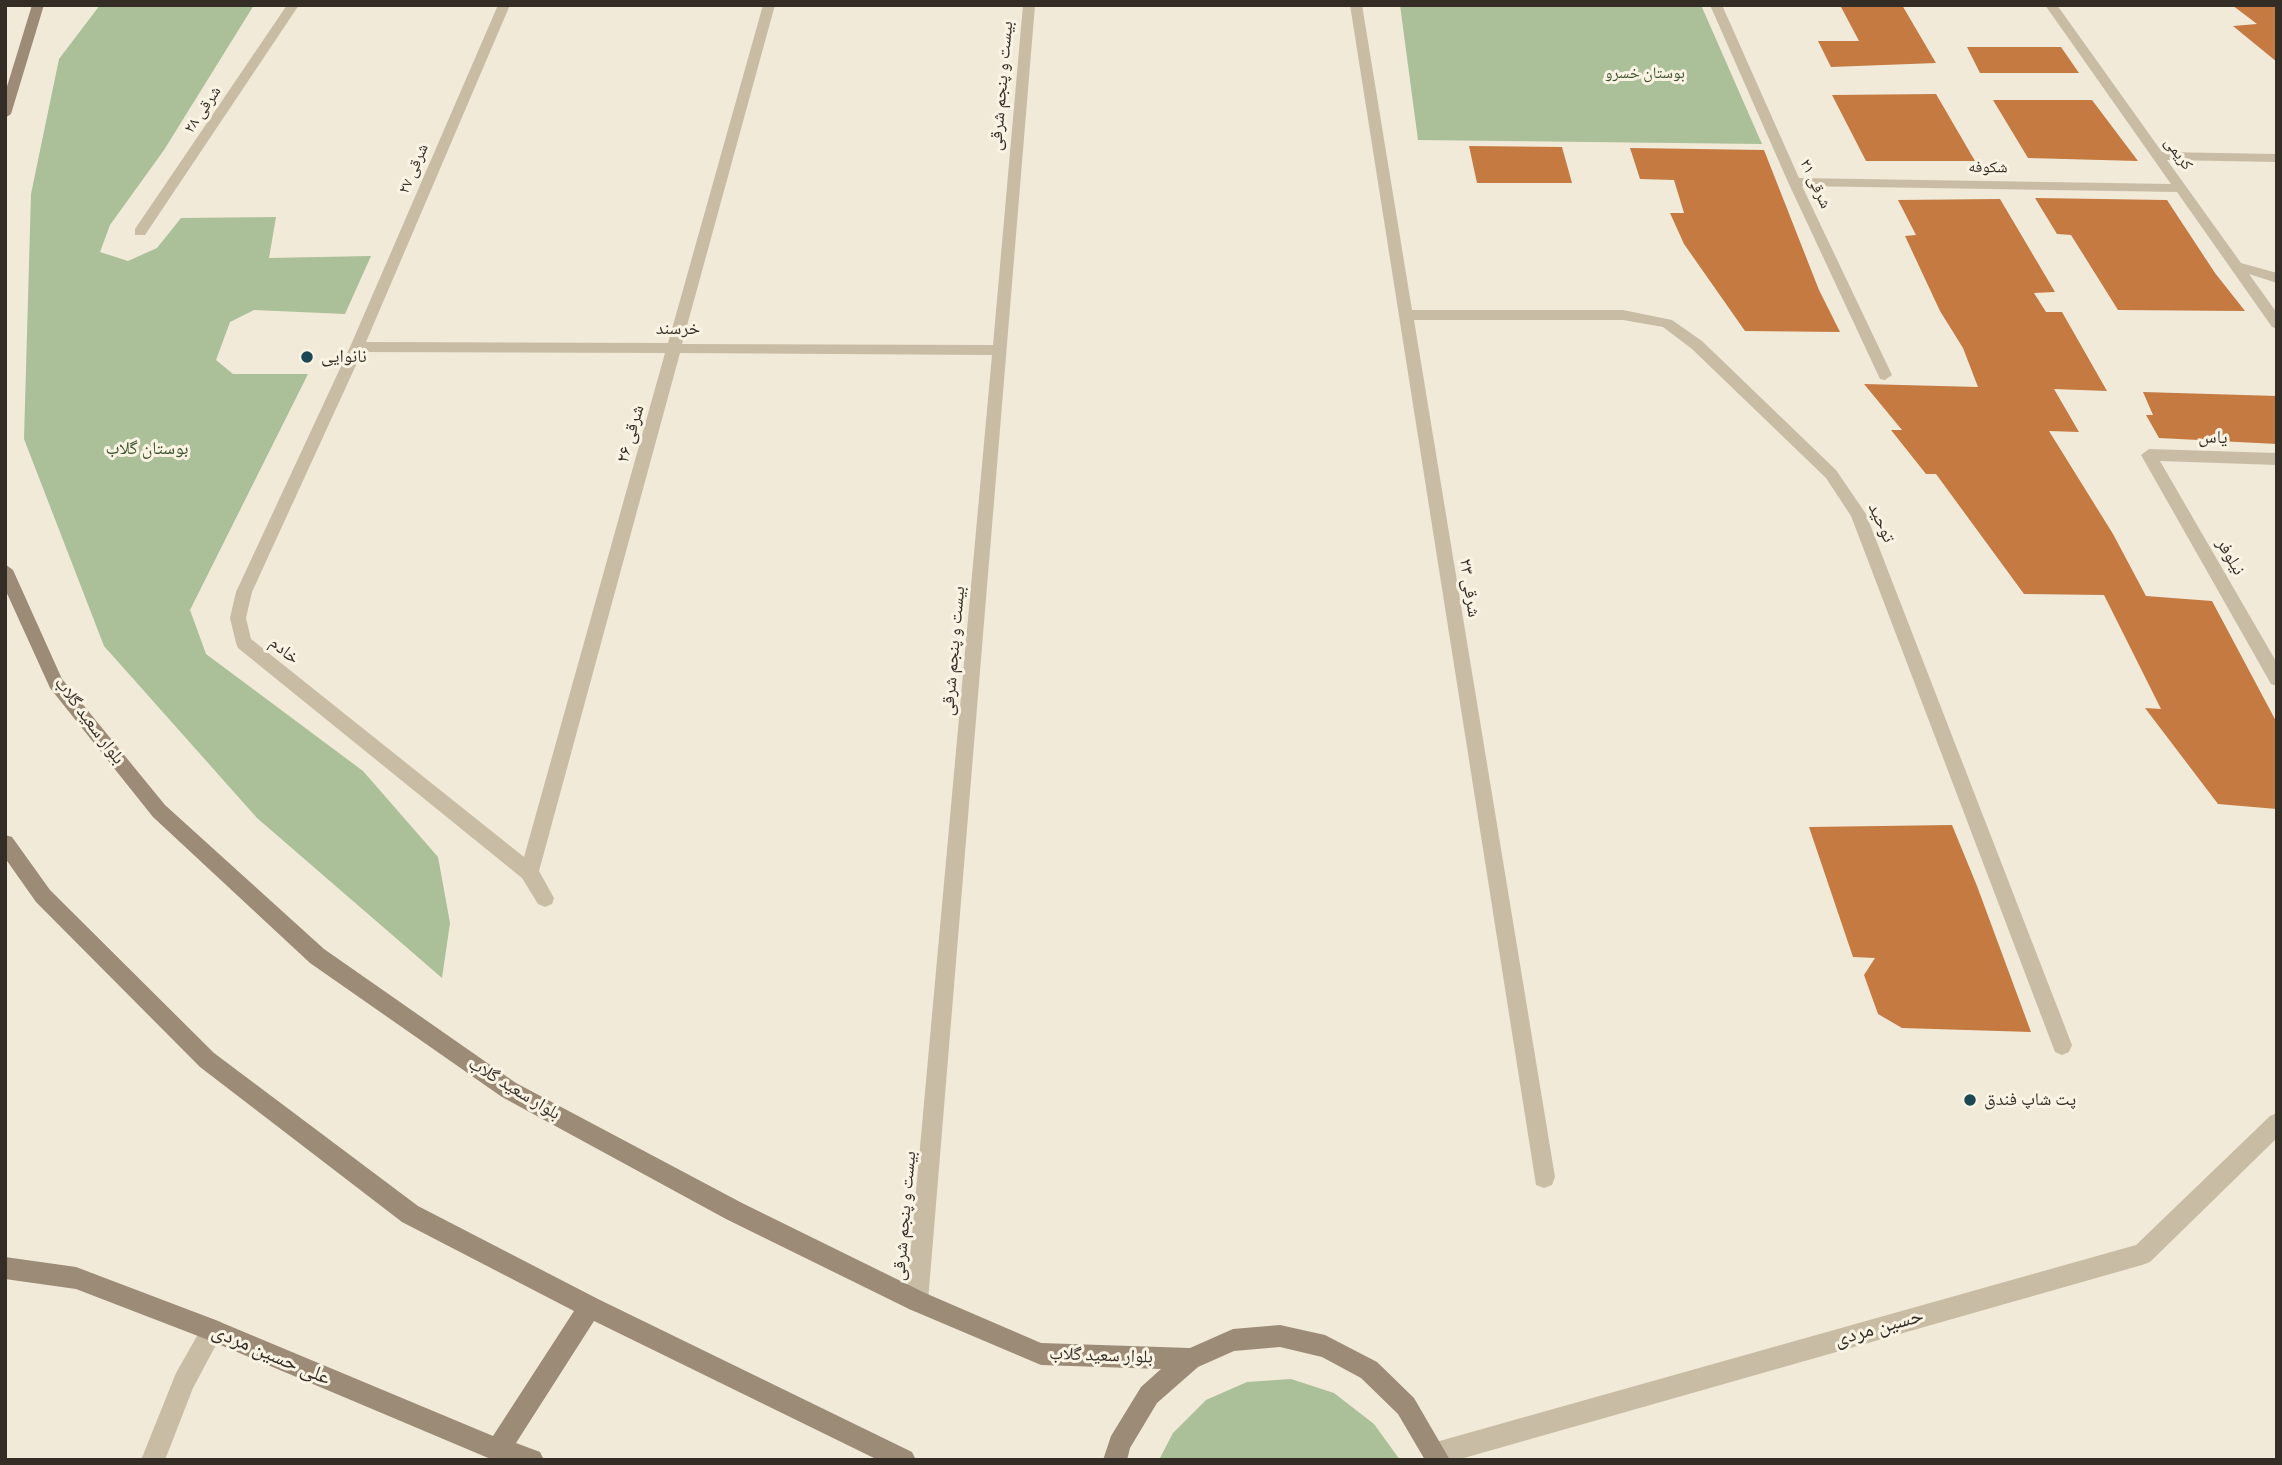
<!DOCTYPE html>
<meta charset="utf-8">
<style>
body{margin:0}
#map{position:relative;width:2282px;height:1465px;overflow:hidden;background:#f1ead8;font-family:Signika,sans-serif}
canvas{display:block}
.frame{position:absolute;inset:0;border:7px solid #342d26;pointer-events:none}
</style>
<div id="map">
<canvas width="2282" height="1465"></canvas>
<div class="frame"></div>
</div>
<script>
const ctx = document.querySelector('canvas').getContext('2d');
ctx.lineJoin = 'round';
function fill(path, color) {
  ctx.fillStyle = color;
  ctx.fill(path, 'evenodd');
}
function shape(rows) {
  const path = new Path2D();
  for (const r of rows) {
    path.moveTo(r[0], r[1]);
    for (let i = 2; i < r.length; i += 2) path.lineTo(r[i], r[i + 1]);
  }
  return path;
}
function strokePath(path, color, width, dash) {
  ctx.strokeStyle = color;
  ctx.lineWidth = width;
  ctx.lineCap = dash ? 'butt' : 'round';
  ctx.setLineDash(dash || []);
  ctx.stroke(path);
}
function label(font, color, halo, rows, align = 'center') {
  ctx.font = font + ' Signika,"Noto Naskh Arabic",sans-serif';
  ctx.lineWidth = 6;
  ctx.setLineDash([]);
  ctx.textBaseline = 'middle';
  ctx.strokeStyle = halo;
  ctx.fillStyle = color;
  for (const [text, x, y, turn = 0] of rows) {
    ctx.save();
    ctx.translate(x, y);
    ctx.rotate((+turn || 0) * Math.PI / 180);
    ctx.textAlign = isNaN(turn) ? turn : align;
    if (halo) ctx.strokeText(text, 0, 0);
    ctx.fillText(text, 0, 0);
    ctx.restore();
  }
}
const green = shape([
 [100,5,254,5,164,150,110,225,100,252,128,261,157,248,181,218,276,217,269,258,371,256,345,314,254,310,230,322,216,360,233,374,308,374,190,610,206,654,363,771,438,857,450,923,442,978,257,818,104,646,24,439,31,194,59,59],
 [1400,5,1701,5,1762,144,1418,140],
 [1291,1379,1334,1393,1374,1424,1400,1460,1159,1460,1173,1433,1206,1400,1247,1382]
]);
const building = shape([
 [1840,5,1902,5,1936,63,1831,67,1818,41,1859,41],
 [2232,5,2277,5,2277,62,2233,26,2257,24],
 [1967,47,2061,47,2079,73,1980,73],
 [1936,94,1975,161,1866,161,1832,95],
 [1993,100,2092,100,2138,161,2028,158],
 [1469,146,1562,147,1572,183,1477,183],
 [1630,148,1764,150,1819,290,1840,332,1745,331,1684,244,1670,213,1684,213,1674,180,1640,179],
 [2035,198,2167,200,2215,273,2245,311,2118,310,2071,235,2057,234],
 [2000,199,2055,292,2034,293,2046,312,2062,312,2107,391,2054,389,2079,432,2049,431,2113,534,2146,596,2212,601,2277,723,2277,809,2218,804,2145,708,2161,709,2104,595,2024,594,1936,474,1926,474,1891,430,1902,430,1864,384,1978,387,1963,348,1940,311,1905,236,1916,235,1898,200],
 [2143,392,2277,396,2277,444,2159,438,2146,415,2153,415],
 [1952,825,1977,886,2031,1032,1902,1028,1878,1014,1864,975,1875,958,1853,957,1809,827]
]);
const street = shape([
 [287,5,299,5,145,235,135,235,135,229,287,5],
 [498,5,510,5,366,342,668,343,763,5,775,5,682,344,993,345,1023,5,1035,5,928,1301,925,1309,917,1312,909,1309,906,1301,992,355,680,353,539,871,554,898,552,904,545,907,538,904,522,878,238,648,236,643,230,618,236,592,350,347,498,5],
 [362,352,665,353,524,857,251,639,246,618,252,592,362,352],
 [1350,5,1362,5,1412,310,1623,310,1672,320,1702,341,1836,470,1866,514,2072,1045,2069,1052,2062,1055,2055,1052,1851,516,1826,478,1692,349,1663,327,1623,320,1414,320,1555,1177,1552,1185,1544,1188,1536,1185,1350,5],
 [1710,5,1722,5,1799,178,2171,184,2045,5,2057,5,2162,152,2277,154,2277,162,2167,160,2241,263,2277,273,2277,283,2249,274,2277,313,2277,329,2272,327,2177,192,1802,186,1892,375,1885,380,1880,379,1788,182,1710,5],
 [2149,449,2277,453,2277,465,2160,461,2277,663,2277,686,2271,684,2141,455,2149,449],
 [2277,1113,2277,1138,2150,1262,2142,1265,1457,1460,1427,1460,1424,1454,1428,1446,1436,1442,2136,1245,2270,1116,2277,1113],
 [213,1319,221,1322,224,1330,193,1388,165,1460,141,1460,176,1373,205,1322,213,1319]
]);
const secondary = shape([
 [32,5,44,5,11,114,5,118,5,93,32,5],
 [5,564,13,570,62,679,165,805,324,949,516,1083,742,1203,925,1293,1041,1343,1190,1348,1233,1329,1280,1325,1325,1335,1377,1362,1414,1398,1450,1460,1425,1460,1398,1414,1361,1378,1322,1357,1280,1347,1234,1351,1198,1367,1157,1403,1130,1448,1127,1460,1103,1460,1111,1436,1141,1387,1161,1369,1041,1365,909,1309,726,1219,502,1097,310,963,153,817,50,688,5,589,5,564],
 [5,835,12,837,50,890,214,1053,418,1206,598,1299,912,1452,916,1460,878,1460,594,1321,516,1443,540,1452,544,1460,493,1460,211,1341,76,1289,5,1279,5,1257,76,1267,213,1319,493,1436,574,1311,402,1222,200,1067,36,902,5,858,5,835]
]);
const markers = [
 [307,357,7,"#1c4755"],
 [1970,1100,7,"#1c4755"]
];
const farParknames = [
 ["بوستان خسرو",1645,74]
];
const farStreetnames = [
 ["۲۸ شرقی",203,110,-56],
 ["کریمی",2178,154,54],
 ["شکوفه",1988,168,1],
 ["۲۷ شرقی",414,169,-67],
 ["۲۱ شرقی",1815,184,65]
];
const streetNames = [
 ["بیست و پنجم شرقی",1002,86,-85],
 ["خرسند",678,329],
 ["۲۶ شرقی",631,434,-74],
 ["یاس",2213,438,2],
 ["توحید",1881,523,66],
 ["نیلوفر",2230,557,60],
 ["۲۳ شرقی",1469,588,81],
 ["خادم",284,651,39],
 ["بیست و پنجم شرقی",954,651,-85],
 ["بلوار سعید گلاب",89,721,53],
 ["بلوار سعید گلاب",514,1089,31],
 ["بیست و پنجم شرقی",905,1216,-85],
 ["بلوار سعید گلاب",1101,1356,2]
];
const poiNames = [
 ["نانوایی",321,357],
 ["پت شاپ فندق",1984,1100]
];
const parkNames = [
 ["بوستان گلاب",147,449]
];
const nearStreetnames = [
 ["حسین مردی",1879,1328,-16],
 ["علی حسین مردی",271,1355,23]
];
fill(green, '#abbf98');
fill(building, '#c57a42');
fill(street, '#c9bca4');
fill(secondary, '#9c8b76');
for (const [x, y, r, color] of markers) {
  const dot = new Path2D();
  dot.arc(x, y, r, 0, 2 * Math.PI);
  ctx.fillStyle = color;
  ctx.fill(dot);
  strokePath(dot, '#f9f3e4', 2.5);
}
label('16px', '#3c522a', '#f9f3e4', farParknames);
label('16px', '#342d26', '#f9f3e4', farStreetnames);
label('18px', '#342d26', '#f9f3e4', streetNames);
label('18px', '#342d26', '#f9f3e4', poiNames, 'left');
label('18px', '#3c522a', '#f9f3e4', parkNames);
label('21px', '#342d26', '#f9f3e4', nearStreetnames);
</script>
